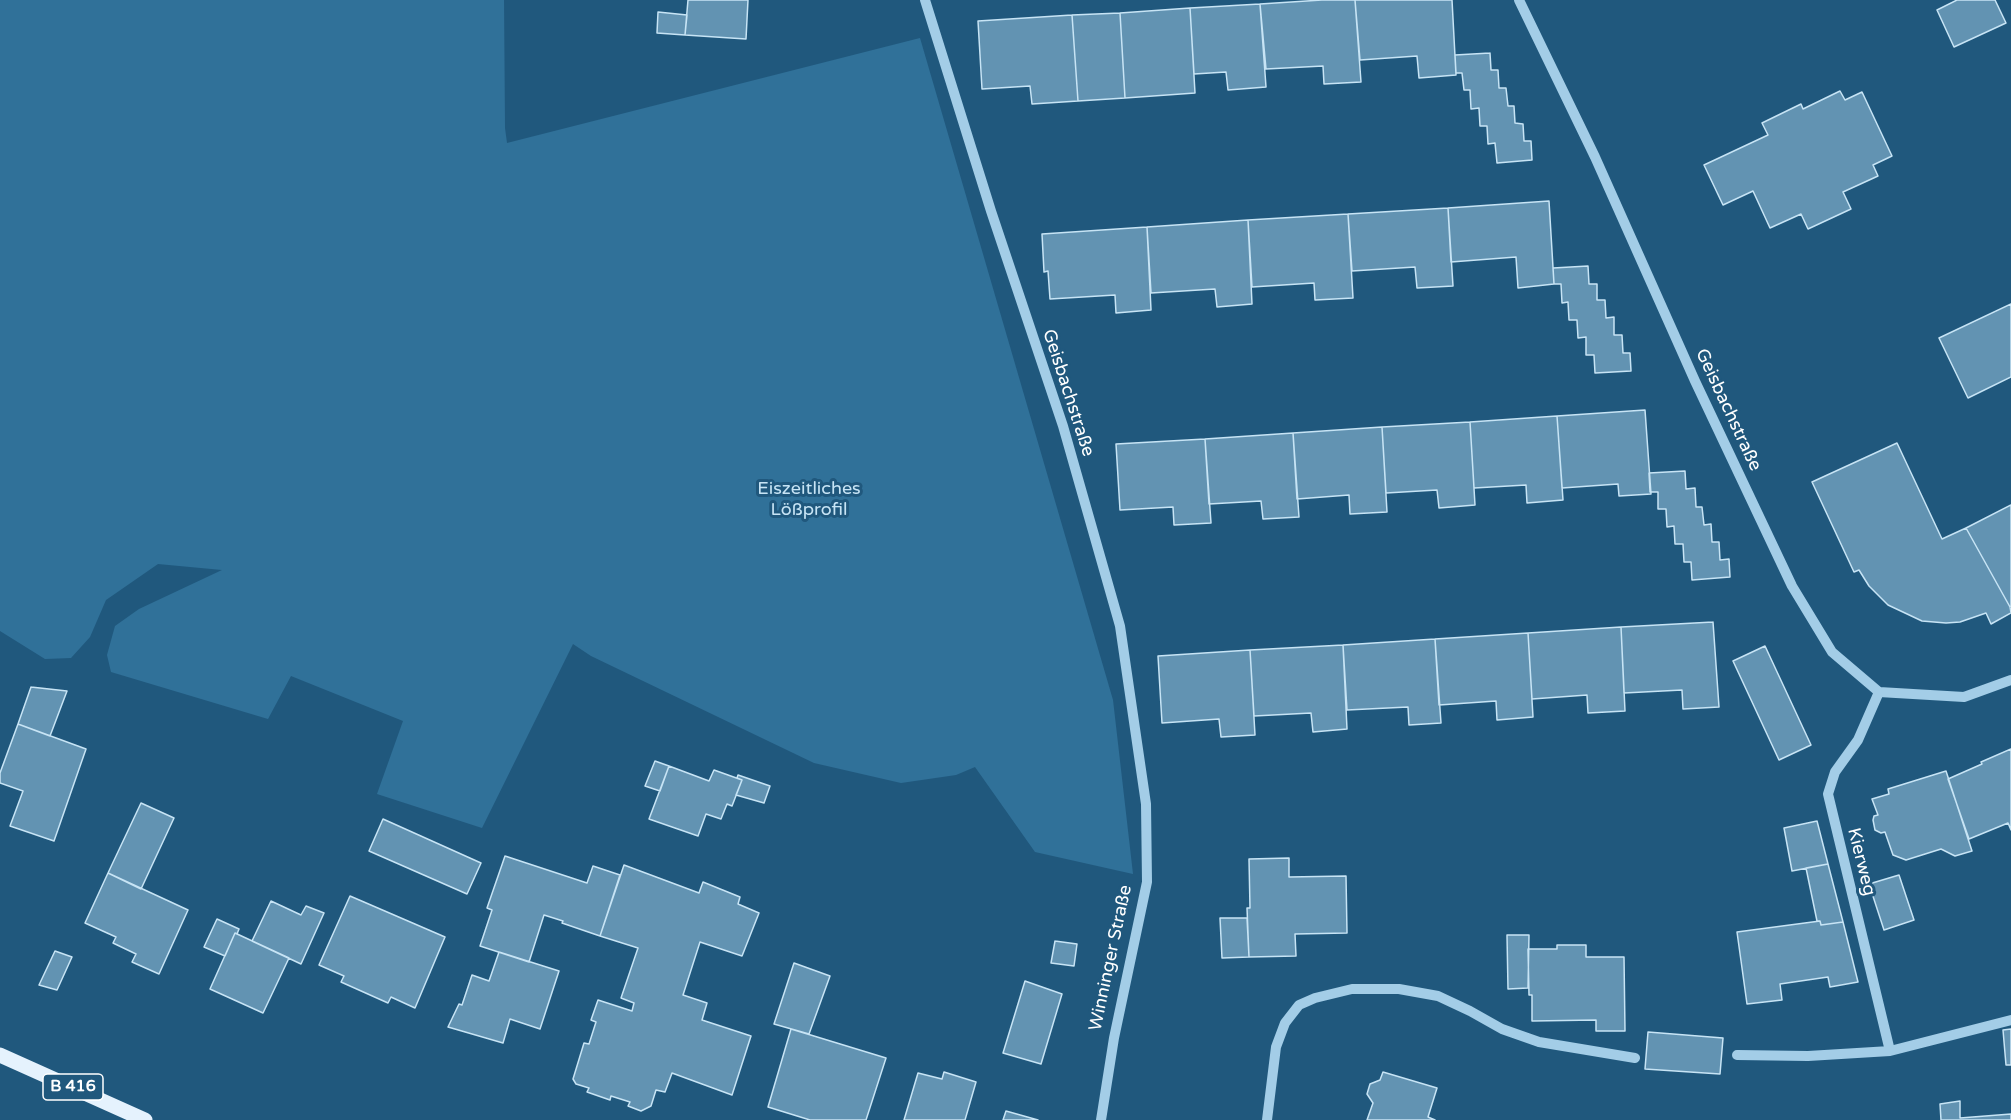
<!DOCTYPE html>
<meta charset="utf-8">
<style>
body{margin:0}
canvas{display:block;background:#20587d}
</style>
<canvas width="2011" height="1120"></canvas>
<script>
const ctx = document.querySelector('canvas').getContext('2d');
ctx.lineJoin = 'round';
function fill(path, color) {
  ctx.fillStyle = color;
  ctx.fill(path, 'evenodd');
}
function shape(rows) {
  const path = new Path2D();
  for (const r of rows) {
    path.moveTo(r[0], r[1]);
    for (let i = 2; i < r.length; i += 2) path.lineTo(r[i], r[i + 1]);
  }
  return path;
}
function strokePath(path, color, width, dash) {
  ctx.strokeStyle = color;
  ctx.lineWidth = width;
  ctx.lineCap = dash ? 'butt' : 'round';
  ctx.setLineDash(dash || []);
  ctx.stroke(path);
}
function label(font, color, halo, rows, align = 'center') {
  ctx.font = font + ' "Varela Round",sans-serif';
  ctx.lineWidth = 6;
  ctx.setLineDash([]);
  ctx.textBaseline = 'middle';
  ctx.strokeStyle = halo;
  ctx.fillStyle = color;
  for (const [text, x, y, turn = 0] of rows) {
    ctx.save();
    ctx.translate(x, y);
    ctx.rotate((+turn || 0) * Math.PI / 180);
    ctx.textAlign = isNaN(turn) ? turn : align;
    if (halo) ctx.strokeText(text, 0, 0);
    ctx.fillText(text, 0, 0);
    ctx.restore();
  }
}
const green = shape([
 [0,0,504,0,505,128,507,143,920,38,1113,700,1133,874,1035,852,975,767,956,775,901,783,814,763,591,656,573,644,482,828,377,794,403,721,291,676,268,719,111,672,107,655,115,626,139,609,222,570,158,564,106,600,90,637,71,658,45,659,0,631]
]);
const building = shape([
 [688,0,748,0,746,39,685,35,688,0],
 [1322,0,1355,0,1361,82,1324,84,1323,66,1266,69,1260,4,1322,0],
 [1355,0,1452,0,1456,75,1419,78,1417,56,1360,60,1355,0],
 [1957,0,1995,0,2006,23,1954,47,1937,10,1957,0],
 [1260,4,1266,87,1228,90,1226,72,1194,74,1190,8,1260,4],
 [1190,8,1195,93,1125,98,1120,13,1190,8],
 [658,12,687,15,685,35,657,33,658,12],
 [1120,13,1125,98,1078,101,1072,15,1120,13],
 [1072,15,1078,101,1032,104,1030,86,982,89,978,21,1072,15],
 [1490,53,1491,70,1498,70,1499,88,1506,88,1508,106,1514,106,1515,123,1523,124,1524,141,1531,141,1532,160,1497,163,1495,143,1488,144,1487,126,1480,126,1479,108,1471,109,1470,90,1464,90,1462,73,1456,73,1455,55,1490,53],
 [1840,91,1845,100,1862,92,1892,156,1873,165,1878,176,1843,192,1851,209,1808,229,1801,214,1770,228,1753,191,1723,205,1704,165,1768,135,1762,123,1801,104,1803,109,1840,91],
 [1549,201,1554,284,1518,288,1516,257,1451,262,1448,208,1549,201],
 [1448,208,1453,286,1417,288,1415,267,1352,271,1348,214,1448,208],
 [1348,214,1353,298,1315,300,1314,283,1252,287,1248,220,1348,214],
 [1248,220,1252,304,1217,307,1215,289,1151,293,1147,227,1248,220],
 [1147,227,1151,310,1116,313,1115,295,1050,299,1048,271,1044,272,1042,234,1147,227],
 [1588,266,1589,284,1597,284,1597,300,1605,300,1606,318,1614,317,1614,335,1622,335,1623,353,1630,353,1631,371,1595,373,1594,355,1586,355,1586,337,1578,338,1577,320,1569,320,1568,302,1562,303,1561,284,1554,284,1553,268,1588,266],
 [2011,304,2011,377,1968,398,1939,338,2011,304],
 [1645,410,1651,494,1619,496,1618,484,1562,488,1557,416,1645,410],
 [1557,416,1563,500,1527,503,1526,485,1474,488,1470,422,1557,416],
 [1470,422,1475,505,1439,508,1437,490,1386,493,1382,427,1470,422],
 [1382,427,1387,512,1350,514,1349,495,1297,499,1293,433,1382,427],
 [1293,433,1299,517,1263,519,1261,501,1209,504,1205,439,1293,433],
 [1205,439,1211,523,1174,525,1173,507,1120,510,1116,444,1205,439],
 [1897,443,1942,539,1966,528,2010,607,2011,613,1991,624,1986,613,1960,622,1946,623,1922,621,1888,605,1869,586,1859,570,1854,572,1812,482,1897,443],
 [1685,471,1686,489,1695,488,1696,507,1702,507,1704,525,1711,524,1712,542,1719,542,1720,560,1729,559,1730,577,1692,580,1691,562,1684,562,1683,544,1675,544,1674,526,1667,527,1666,509,1658,509,1658,492,1650,492,1649,473,1685,471],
 [2011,505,2011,606,2010,607,1966,528,2011,505],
 [1713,622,1719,707,1683,709,1682,690,1624,693,1621,627,1713,622],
 [1621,627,1625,711,1588,713,1587,695,1532,699,1528,633,1621,627],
 [1528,633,1533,717,1497,720,1496,701,1439,705,1435,639,1528,633],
 [1435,639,1441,723,1409,725,1408,707,1347,710,1343,645,1435,639],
 [1343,645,1347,729,1313,732,1311,713,1254,716,1250,650,1343,645],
 [1765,646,1811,745,1779,760,1733,661,1765,646],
 [1250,650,1255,735,1221,737,1219,719,1162,723,1158,656,1250,650],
 [31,687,67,691,50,736,18,724,31,687],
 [18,724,86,749,54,841,10,826,23,791,0,783,0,773,18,724],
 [2011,749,2011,830,2008,823,1969,839,1948,779,1982,764,1981,762,2011,749],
 [655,761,669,766,660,791,645,786,655,761],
 [669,766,709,781,714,770,742,780,732,806,727,804,721,819,706,814,698,836,649,819,669,766],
 [1946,771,1972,851,1955,856,1941,849,1906,860,1893,855,1885,832,1881,833,1875,830,1873,820,1874,816,1878,815,1872,799,1889,794,1888,789,1946,771],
 [738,775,770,786,764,803,736,795,742,780,737,778,738,775],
 [141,803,174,818,141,889,108,873,141,803],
 [383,819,481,863,467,894,369,851,383,819],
 [1817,821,1828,864,1792,871,1784,828,1817,821],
 [505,856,587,883,593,866,620,875,600,936,562,923,563,921,544,915,529,962,480,946,492,910,487,908,505,856],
 [1289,858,1289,877,1346,876,1347,933,1295,934,1296,956,1249,957,1247,908,1250,908,1249,859,1289,858],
 [1828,864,1843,922,1821,925,1820,921,1817,921,1806,868,1828,864],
 [624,865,699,893,703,882,740,897,738,904,759,913,742,956,700,942,683,995,707,1003,702,1020,751,1036,732,1095,672,1073,665,1092,656,1090,651,1106,641,1111,628,1106,630,1102,611,1096,610,1100,587,1092,589,1088,576,1084,573,1079,584,1043,589,1044,596,1022,591,1020,598,1000,632,1011,634,1003,621,998,638,948,600,936,624,865],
 [108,873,188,910,159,974,132,962,136,954,113,943,116,937,85,923,108,873],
 [1899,875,1914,920,1884,930,1869,884,1899,875],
 [350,896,445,937,415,1008,391,997,388,1003,341,982,344,976,319,965,350,896],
 [271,901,301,915,306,906,324,913,301,964,252,941,271,901],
 [1220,918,1247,918,1249,957,1222,958,1220,918],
 [217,919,239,929,237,934,235,933,225,956,204,947,217,919],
 [1820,921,1821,925,1843,922,1858,982,1830,987,1828,977,1780,984,1782,1000,1747,1004,1737,932,1820,921],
 [235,933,289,958,263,1013,210,989,235,933],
 [1507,935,1529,935,1528,988,1508,989,1507,935],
 [1055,941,1077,944,1074,966,1051,963,1055,941],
 [1557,945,1586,945,1586,957,1624,957,1625,1031,1596,1031,1596,1020,1532,1021,1532,995,1529,995,1528,949,1557,949,1557,945],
 [55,951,72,957,57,990,39,985,55,951],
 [499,952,559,971,540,1029,510,1019,503,1043,448,1027,459,1004,462,1005,472,975,489,981,499,952],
 [794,963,830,976,809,1034,774,1024,794,963],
 [1025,981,1062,994,1041,1064,1003,1053,1025,981],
 [791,1029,886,1058,866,1120,810,1120,768,1107,791,1029],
 [2011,1029,2011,1065,2006,1065,2003,1030,2011,1029],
 [1648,1032,1723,1038,1720,1074,1645,1069,1648,1032],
 [944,1072,976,1082,965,1120,904,1120,918,1073,942,1079,944,1072],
 [1383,1072,1437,1088,1428,1117,1435,1120,1367,1120,1373,1103,1367,1094,1370,1084,1380,1080,1383,1072],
 [1960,1101,1960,1118,2011,1114,2011,1120,1941,1120,1940,1104,1960,1101],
 [1006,1111,1038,1120,1003,1120,1006,1111]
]);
const minor = shape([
 [925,0,991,211,1063,426,1120,626,1146,804,1147,882,1114,1038,1101,1120],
 [1519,0,1595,157,1695,381,1792,586,1832,652,1879,692,1964,697,2011,680],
 [1879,692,1858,740,1835,772,1828,794,1890,1051],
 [1737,1055,1808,1056,1890,1051,2011,1020],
 [1267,1120,1276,1047,1285,1023,1299,1005,1315,998,1352,989,1399,989,1438,996,1470,1011,1502,1029,1539,1042,1635,1058]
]);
const major = shape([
 [0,1055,145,1120]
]);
const shields = [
 [73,1087,60]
];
const shieldNames = [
 ["B 416",73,1087]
];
const streetNames = [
 ["Geisbachstraße",1068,393,72],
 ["Geisbachstraße",1728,410,65],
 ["Kierweg",1861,862,76],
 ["Winninger Straße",1111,958,-78]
];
const parkNames = [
 ["Eiszeitliches",809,489],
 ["Lößprofil",809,510]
];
fill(green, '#307199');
fill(building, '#6293b2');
strokePath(building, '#c7e4f5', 1.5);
strokePath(minor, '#a3cde7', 10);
strokePath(major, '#e5f2fd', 15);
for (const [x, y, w] of shields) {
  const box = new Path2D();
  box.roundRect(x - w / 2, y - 13, w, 26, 4.5);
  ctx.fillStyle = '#20587d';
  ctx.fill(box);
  strokePath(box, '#fff', 1.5);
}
label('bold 16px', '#fff', null, shieldNames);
label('18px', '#fff', '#20587d', streetNames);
label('18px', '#c7e4f5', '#20587d', parkNames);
</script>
